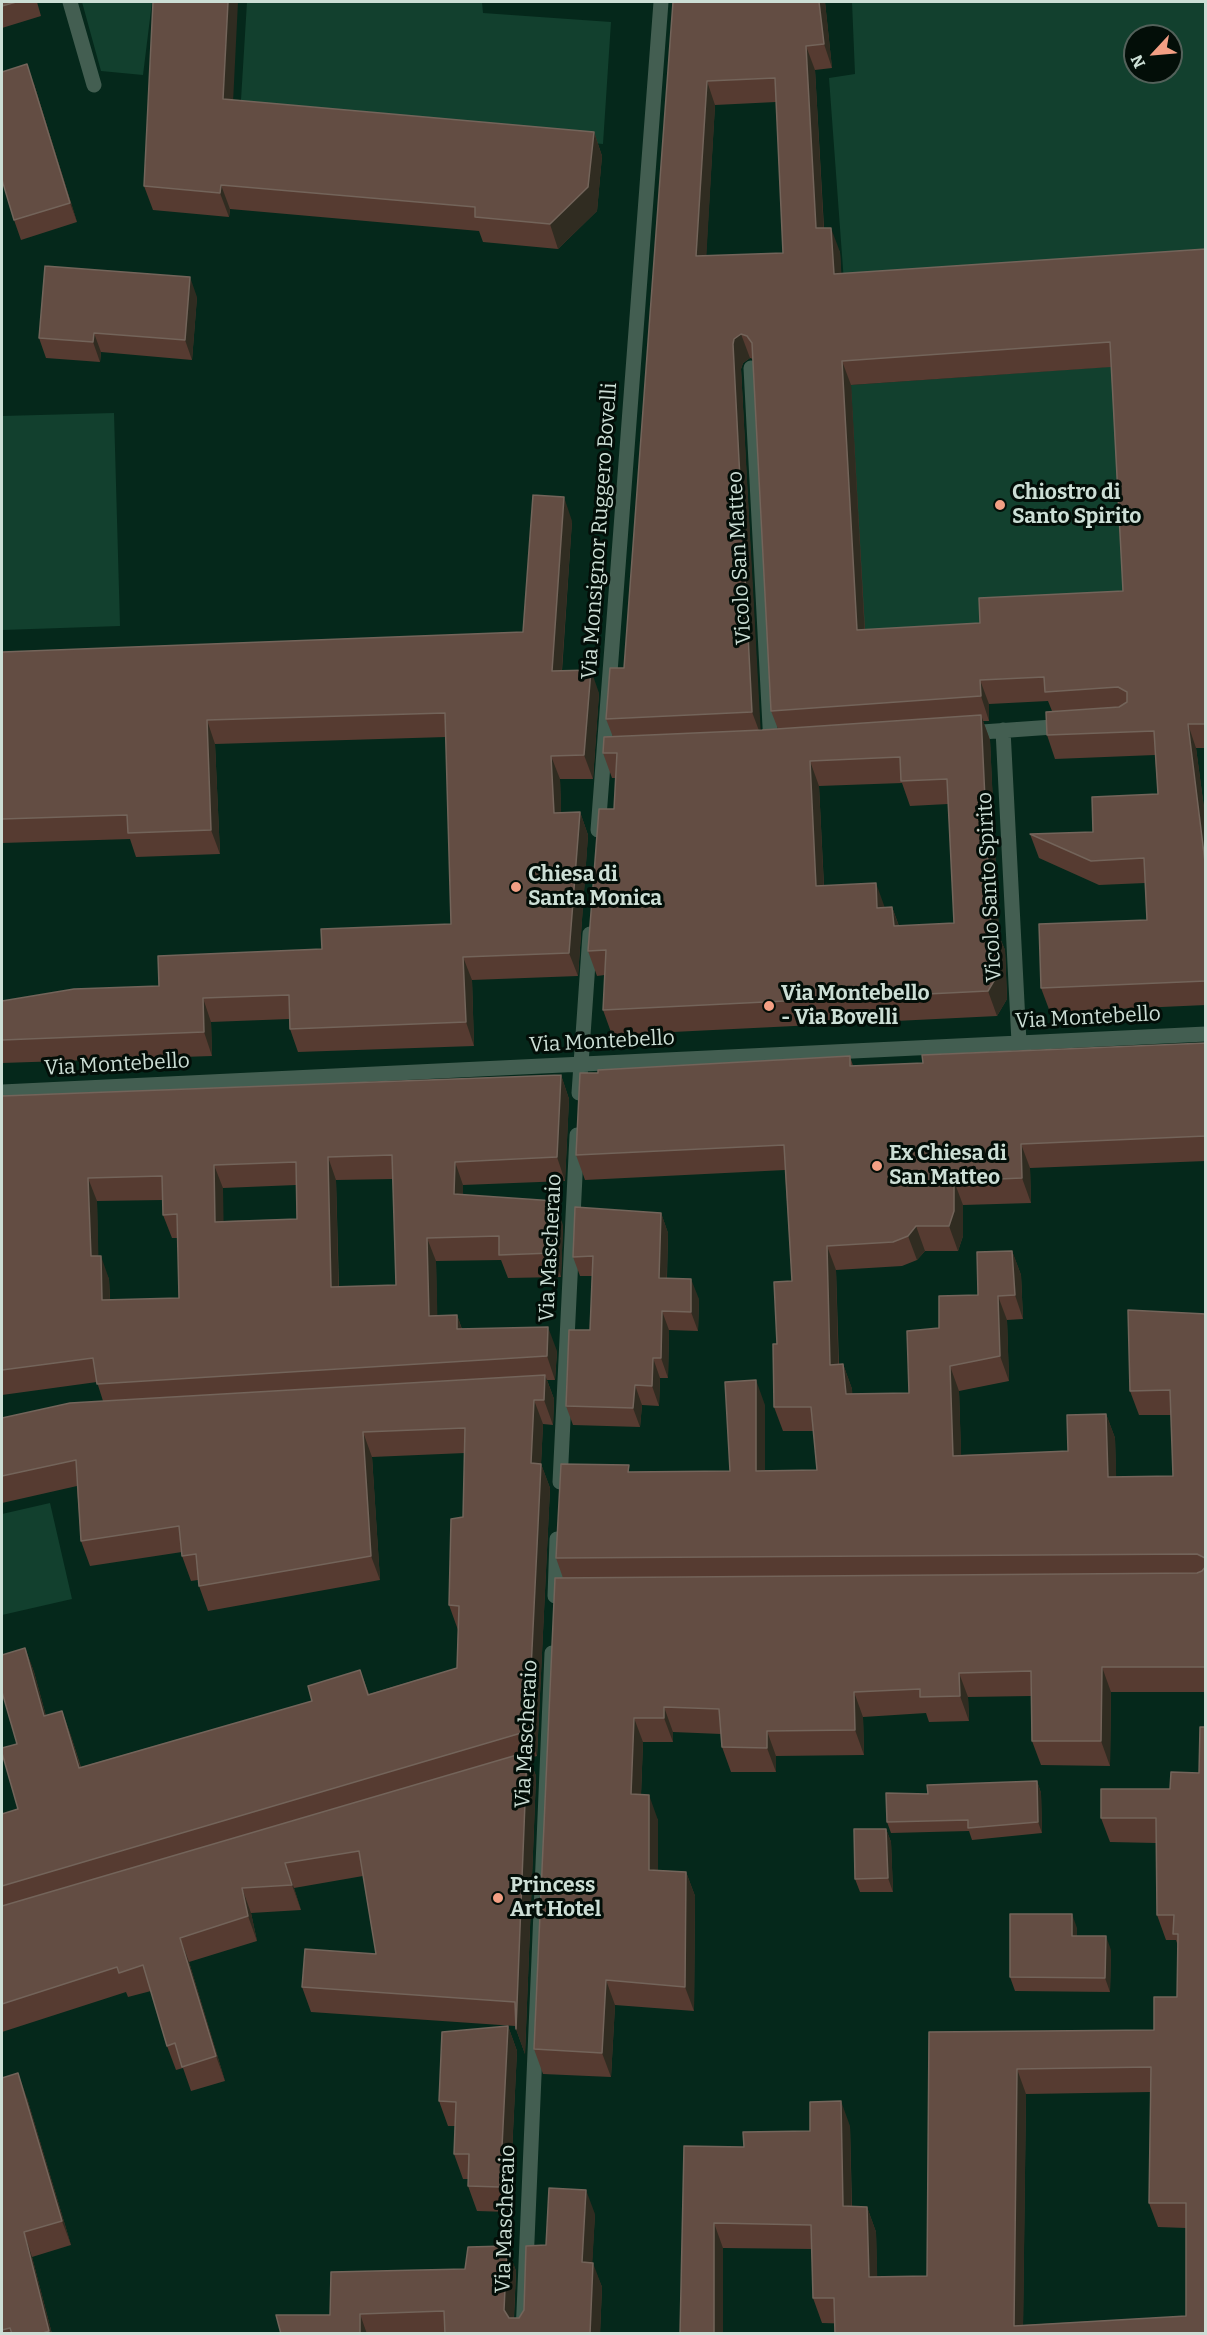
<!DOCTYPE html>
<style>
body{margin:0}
#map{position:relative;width:1207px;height:2335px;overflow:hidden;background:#05281b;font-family:Bitter,serif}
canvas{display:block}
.frame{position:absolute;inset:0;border:3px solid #ccded5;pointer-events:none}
.north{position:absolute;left:1123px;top:24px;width:60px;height:60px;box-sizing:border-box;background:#030e08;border:2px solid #53615a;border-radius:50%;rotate:244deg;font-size:16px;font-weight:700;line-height:24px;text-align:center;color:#ccded5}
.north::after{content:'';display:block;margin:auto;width:21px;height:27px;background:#f39f84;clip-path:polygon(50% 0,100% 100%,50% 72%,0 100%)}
</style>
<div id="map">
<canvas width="1207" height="2335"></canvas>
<div class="frame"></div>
<div class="north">N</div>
</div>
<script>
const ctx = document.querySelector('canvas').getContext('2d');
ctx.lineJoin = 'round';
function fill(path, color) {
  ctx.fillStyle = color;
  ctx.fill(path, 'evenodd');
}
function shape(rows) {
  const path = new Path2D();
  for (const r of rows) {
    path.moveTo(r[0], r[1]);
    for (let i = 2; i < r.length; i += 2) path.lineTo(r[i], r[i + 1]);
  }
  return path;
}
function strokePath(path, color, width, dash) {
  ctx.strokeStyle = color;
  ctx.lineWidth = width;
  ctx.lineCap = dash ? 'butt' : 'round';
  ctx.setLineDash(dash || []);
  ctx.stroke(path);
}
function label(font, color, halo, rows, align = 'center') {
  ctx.font = font + ' Bitter,serif';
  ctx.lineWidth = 6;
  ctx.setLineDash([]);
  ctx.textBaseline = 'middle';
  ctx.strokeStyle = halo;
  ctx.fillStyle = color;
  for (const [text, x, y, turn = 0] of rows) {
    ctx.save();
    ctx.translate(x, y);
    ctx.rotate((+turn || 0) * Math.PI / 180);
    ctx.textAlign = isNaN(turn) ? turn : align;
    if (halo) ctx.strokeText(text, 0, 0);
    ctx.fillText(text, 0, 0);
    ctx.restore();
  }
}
const green = shape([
 [82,2,152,2,143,75,101,71],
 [247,2,482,2,483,13,611,22,603,144,240,116],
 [852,2,1205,2,1205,272,845,296,829,78,855,74],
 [1135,36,1171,36,1171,72,1135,72],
 [1119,366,1132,615,866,654,851,385],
 [114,413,120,626,2,630,2,416],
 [50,1503,72,1599,2,1615,2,1514]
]);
const minor = shape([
 [70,2,94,85],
 [751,368,771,745],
 [1003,730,1019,1042],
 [968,733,1067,726],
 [598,830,661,2],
 [2,1092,1206,1034],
 [579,1093,590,934],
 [560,1482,577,1135],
 [555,1596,557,1539],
 [523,2334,552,1653]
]);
const wall = shape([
 [2,2,37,2,41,16,2,28],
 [673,2,825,2,832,68,815,70,824,228,840,252,841,274,1206,249,1206,748,1196,748,1206,823,1206,1005,1050,1012,1041,988,1147,920,1145,883,1099,885,1039,858,1030,834,1093,832,1158,794,1155,755,1055,759,1047,735,1052,711,1048,701,989,704,989,721,983,721,990,740,999,936,1005,950,1007,999,997,1016,612,1035,603,1010,605,975,597,976,588,951,614,809,616,778,612,778,603,753,613,737,606,719,624,668],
 [776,102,783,253,706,256,715,105],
 [750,358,753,359,771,711,778,729,760,730,741,369,743,363],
 [1111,367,1123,591,980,623,865,630,851,385],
 [902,783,910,806,948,804,954,923,899,926,892,907,885,908,824,886,819,786],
 [34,84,77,222,21,240,14,220],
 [233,100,594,132,602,156,597,211,558,249,483,242,479,231,230,209,229,217,153,210,144,186],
 [197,297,192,360,101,352,100,362,46,358,39,338],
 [572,521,562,671,599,693,593,779,560,779,561,812,580,812,588,835,578,976,472,980,474,1046,298,1052,290,1029,289,1019,211,1022,212,1056,2,1063,2,1001,159,986,322,949,451,924,446,737,215,744,220,854,136,857,130,839,2,843,2,652,523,632],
 [1206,1043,1206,1161,1030,1168,1031,1203,963,1205,963,1236,958,1251,925,1251,917,1260,902,1266,836,1270,839,1365,843,1364,852,1389,852,1394,909,1393,939,1328,978,1295,1012,1251,1021,1275,1023,1319,1007,1320,1009,1381,959,1391,961,1455,1068,1451,1106,1414,1115,1438,1116,1477,1173,1476,1171,1415,1139,1415,1130,1391,1206,1314,1206,2334,822,2323,813,2298,812,2249,723,2248,723,2334,680,2334,684,2146,744,2147,810,2131,850,2126,852,2207,867,2207,876,2232,877,2277,927,2276,929,2032,1154,2030,1177,1997,1178,1946,1176,1940,1166,1940,1157,1915,1156,1843,1110,1842,1101,1818,1170,1789,1199,1773,1205,1727,1205,1692,1111,1692,1110,1766,1041,1765,1032,1741,1031,1696,968,1697,969,1721,929,1722,926,1713,863,1717,864,1755,776,1756,776,1772,731,1772,722,1747,721,1734,673,1732,673,1742,643,1742,641,1795,658,1820,658,1870,686,1872,695,1896,694,2011,615,2005,611,2077,543,2074,534,2049,563,1578,556,1558,631,1472,730,1471,765,1405,765,1470,817,1470,814,1431,783,1431,774,1407,777,1344,792,1281,785,1170,585,1180,576,1155,850,1056,853,1066,923,1063],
 [1151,2092,1149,2203,1158,2227,1186,2228,1186,2316,1023,2325,1026,2094],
 [561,1075,569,1099,565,1181,463,1185,463,1194,563,1225,561,1277,508,1278,501,1260,436,1261,437,1316,457,1315,462,1329,557,1351,555,1380,547,1380,554,1399,553,1425,543,1424,541,1464,550,1488,537,1756,529,1758,536,1776,525,2054,516,2029,515,2026,311,2012,302,1987,376,1954,363,1876,294,1888,301,1910,251,1913,257,1941,189,1962,225,2081,191,2091,183,2068,176,2070,167,2046,151,1991,128,1997,126,1992,2,2032,2,1814,18,1809,17,1744,25,1648,34,1672,46,1716,62,1711,71,1736,81,1767,312,1701,360,1670,369,1694,457,1668,458,1630,449,1605,463,1517,465,1453,372,1457,380,1580,208,1611,199,1586,198,1580,191,1581,182,1556,182,1552,90,1566,81,1541,77,1486,2,1503,2,1418,103,1401,97,1382,2,1395,2,1096],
 [393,1179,396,1285,339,1287,336,1180],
 [296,1185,297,1219,223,1221,223,1188],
 [163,1200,163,1215,172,1238,178,1238,179,1298,110,1300,109,1279,98,1256,97,1201],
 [661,1213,668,1233,667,1278,699,1299,698,1331,669,1330,668,1378,660,1378,659,1406,642,1405,640,1427,573,1425,566,1406,590,1330,592,1276,580,1276,573,1257],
 [1037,1781,1041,1793,1042,1833,972,1840,969,1831,891,1833,887,1822,928,1794],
 [886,1829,891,1842,893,1892,860,1892,855,1879],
 [1077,1928,1077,1936,1111,1950,1110,1992,1015,1991,1010,1977],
 [508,2026,517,2051,509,2212,477,2211,468,2186,468,2179,463,2179,454,2154,455,2126,448,2126,439,2101],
 [2,2078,27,2098,71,2245,32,2257,52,2334,2,2334],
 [595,2214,592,2263,602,2287,600,2334,281,2334,330,2315,465,2269,507,2246,516,2271,514,2318,519,2318,524,2310,546,2245]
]);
const shadedWall = shape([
 [228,2,238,2,232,123,223,99],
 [819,2,825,2,832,68,824,44],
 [806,46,815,70,825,252,816,228],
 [27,64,34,84,77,222,70,203],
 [707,81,715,105,705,280,696,256],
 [594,132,602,156,597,211,558,249,550,224],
 [221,185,230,209,229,217,220,193],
 [831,228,840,252,843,298,834,274],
 [190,277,197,297,192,360,185,340],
 [94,333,101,352,100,362,93,342],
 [741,334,750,358,743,363,741,369,761,736,752,712,733,344,734,339],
 [842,361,851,385,866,654,857,630],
 [564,497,572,521,560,695,552,671],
 [591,670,599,693,593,779,584,755],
 [980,680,989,704,989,721,981,696],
 [981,715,990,740,999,936,1005,950,1007,999,997,1016,988,991,991,925],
 [207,720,215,744,220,854,211,830],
 [1188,724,1196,748,1206,823,1206,870],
 [551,756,560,779,562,836,554,813],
 [810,761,819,786,825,911,816,886],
 [580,812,588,835,578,976,569,953],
 [876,883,885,908,877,908],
 [892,907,901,932,894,926],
 [463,957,472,980,474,1046,466,1022],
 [203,998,211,1022,212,1056,204,1032],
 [561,1075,569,1099,565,1181,557,1157],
 [1021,1144,1030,1168,1031,1203,1022,1178],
 [328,1157,336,1180,339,1310,331,1287],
 [455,1162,463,1185,463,1217,454,1194],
 [214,1165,223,1188,224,1245,215,1222],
 [88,1178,97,1201,99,1279,91,1256],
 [954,1181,963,1205,963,1236,958,1251,949,1226],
 [555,1201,563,1225,561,1277,552,1253],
 [661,1213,668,1233,666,1298,659,1278],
 [916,1226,925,1251,917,1260,908,1236],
 [427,1238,436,1261,438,1339,429,1316],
 [827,1246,836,1270,839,1390,830,1365],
 [1012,1251,1021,1275,1023,1319,1015,1295],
 [101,1256,109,1279,111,1323,102,1300],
 [691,1279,699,1299,698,1331,691,1312],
 [998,1296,1007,1320,1009,1381,1000,1356],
 [662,1311,669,1330,668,1378,661,1358],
 [457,1315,465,1339,457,1329],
 [548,1327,557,1351,555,1380,547,1356],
 [653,1358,660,1378,659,1406,652,1386],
 [843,1364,852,1389,855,1419,846,1394],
 [950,1366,959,1391,962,1480,953,1456],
 [545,1375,554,1399,553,1425,544,1400],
 [756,1380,765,1405,765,1495,756,1471],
 [635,1385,642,1405,640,1427,633,1408],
 [534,1400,543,1424,541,1464,550,1488,537,1756,528,1731,531,1463],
 [1106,1414,1115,1438,1117,1502,1108,1477],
 [363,1432,372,1457,380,1580,371,1556],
 [25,1648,34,1672,53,1741,44,1716],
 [1102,1667,1111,1692,1110,1766,1101,1741],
 [959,1673,968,1697,969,1721,960,1696],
 [854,1692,863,1717,864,1755,855,1730],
 [664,1707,673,1732,673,1742,664,1718],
 [62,1711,71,1736,88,1792,79,1768],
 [634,1718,643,1742,640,1819,631,1794],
 [767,1731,776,1756,776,1772,767,1748],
 [527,1752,536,1776,525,2054,516,2029],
 [1037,1781,1041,1793,1042,1833,1038,1822],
 [649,1795,658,1820,658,1895,649,1870],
 [886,1829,891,1842,893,1892,888,1878],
 [285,1863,294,1888,301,1910,292,1885],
 [686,1872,695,1896,694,2011,685,1987],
 [242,1888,251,1913,257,1941,248,1916],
 [1072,1914,1077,1928,1077,1949,1072,1936],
 [1106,1936,1111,1950,1110,1992,1105,1978],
 [180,1938,189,1962,225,2081,216,2056],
 [606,1980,615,2005,611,2077,602,2053],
 [508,2026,517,2051,509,2212,500,2187],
 [1017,2069,1026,2094,1023,2334,1014,2326],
 [18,2073,27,2098,71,2245,62,2221],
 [841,2101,850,2126,852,2231,843,2206],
 [586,2190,595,2214,591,2287,582,2262],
 [867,2207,876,2232,878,2302,869,2277],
 [714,2223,723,2248,723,2334,714,2334],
 [24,2232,32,2257,52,2334,50,2334,49,2331],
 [507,2246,516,2271,513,2334,504,2310],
 [593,2263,602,2287,600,2334,590,2334],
 [360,2314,367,2334,360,2334]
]);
const building = shape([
 [2,2,16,2,2,6,2,2],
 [153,2,228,2,223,99,594,132,588,187,550,224,475,217,475,207,221,185,220,193,144,186,153,2],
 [673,2,819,2,824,44,806,46,816,228,831,228,834,274,1206,249,1206,724,1188,724,1206,870,1206,981,1041,988,1039,924,1147,920,1144,858,1091,861,1030,834,1093,832,1092,797,1158,794,1154,731,1047,735,1046,712,1119,707,1127,702,1127,692,1118,687,1045,692,1044,677,980,680,981,696,771,711,752,343,747,336,741,334,734,339,733,344,752,712,606,719,610,668,624,668,673,2],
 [775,78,783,253,696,256,707,81,775,78],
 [1110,342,1123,591,979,598,980,623,857,630,842,361,1110,342],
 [27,64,70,203,14,220,2,180,2,72,27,64],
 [45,266,190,277,185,340,94,333,93,342,39,338,45,266],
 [533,495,564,497,552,671,591,670,584,755,551,756,554,813,580,812,569,953,463,957,466,1022,290,1029,289,995,203,998,204,1032,2,1040,2,1001,74,989,159,986,158,956,322,949,321,929,451,924,445,713,207,720,211,830,128,833,127,815,2,819,2,652,523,632,533,495],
 [981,715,991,925,995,925,998,974,988,991,603,1010,606,950,588,951,599,809,614,809,617,753,603,753,604,737,762,730,981,715],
 [900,757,901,781,947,779,954,923,894,926,892,907,877,908,876,883,816,886,810,761,900,757],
 [1206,1043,1206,1136,1021,1144,1022,1178,954,1181,954,1211,949,1226,916,1226,908,1236,893,1242,827,1246,830,1365,843,1364,846,1394,909,1393,907,1331,939,1328,939,1296,978,1295,977,1252,1012,1251,1015,1295,998,1296,1000,1356,950,1366,953,1456,1068,1451,1067,1415,1106,1414,1108,1477,1173,1476,1170,1390,1130,1391,1128,1310,1206,1314,1206,1560,1205,1558,1197,1554,556,1558,561,1464,629,1465,628,1472,730,1471,725,1382,756,1380,756,1471,817,1470,811,1407,774,1407,773,1344,777,1344,774,1282,792,1281,784,1145,576,1155,580,1073,598,1073,598,1070,850,1056,850,1066,923,1063,922,1055,1206,1043],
 [561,1075,557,1157,455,1162,454,1194,555,1201,552,1253,499,1255,499,1236,427,1238,429,1316,457,1315,457,1329,548,1327,547,1356,97,1384,93,1358,2,1370,2,1096,561,1075],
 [392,1155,396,1285,331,1287,328,1157,392,1155],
 [296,1162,297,1219,215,1222,214,1165,296,1162],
 [162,1176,163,1215,177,1214,179,1298,102,1300,101,1256,91,1256,88,1178,162,1176],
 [575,1207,661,1213,659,1278,691,1279,691,1312,662,1311,661,1358,653,1358,652,1386,635,1385,633,1408,566,1406,569,1330,590,1330,593,1256,573,1257,575,1207],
 [545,1375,544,1400,534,1400,531,1463,541,1464,528,1731,2,1886,2,1814,18,1809,2,1753,2,1748,17,1744,2,1692,2,1655,25,1648,44,1716,62,1711,79,1768,312,1701,308,1686,360,1670,368,1695,457,1668,459,1606,449,1605,451,1519,463,1517,465,1428,363,1432,371,1556,199,1586,196,1554,182,1556,179,1526,81,1541,76,1460,2,1476,2,1418,70,1403,545,1375],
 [1206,1566,1206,1667,1102,1667,1101,1741,1032,1741,1031,1671,959,1673,960,1696,920,1697,920,1689,854,1692,855,1730,767,1731,767,1748,722,1747,719,1709,664,1707,664,1718,634,1718,631,1794,649,1795,649,1870,686,1872,685,1987,606,1980,602,2053,534,2049,555,1578,1197,1573,1202,1571,1206,1566],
 [1206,1674,1206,2334,835,2334,834,2298,813,2298,811,2225,714,2223,714,2334,680,2334,684,2146,744,2147,743,2132,810,2131,810,2102,841,2101,843,2206,867,2207,869,2277,927,2276,929,2032,1154,2030,1154,1997,1177,1997,1178,1934,1173,1934,1174,1915,1157,1915,1156,1818,1101,1818,1101,1789,1170,1789,1171,1772,1199,1773,1200,1727,1205,1727,1206,1674],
 [1151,2067,1149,2203,1186,2203,1186,2316,1014,2326,1017,2069,1151,2067],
 [527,1752,516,2029,515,2002,302,1987,305,1949,376,1954,359,1851,285,1863,292,1885,242,1888,248,1916,180,1938,216,2056,182,2067,175,2043,167,2046,143,1965,119,1973,117,1967,2,2004,2,1906,527,1752],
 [1037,1781,1038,1822,968,1828,968,1820,887,1822,886,1793,928,1794,927,1785,1037,1781],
 [854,1829,886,1829,888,1878,855,1879,854,1829],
 [1010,1914,1072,1914,1072,1936,1106,1936,1105,1978,1010,1977,1010,1914],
 [508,2026,500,2187,468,2186,469,2154,454,2154,456,2102,439,2101,442,2032,508,2026],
 [18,2073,62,2221,24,2232,49,2331,40,2334,12,2334,10,2328,2,2330,2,2078,18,2073],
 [549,2188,586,2190,582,2262,593,2263,590,2334,445,2334,444,2311,360,2314,360,2334,281,2334,276,2315,330,2315,331,2272,465,2269,468,2247,507,2246,504,2310,509,2318,519,2318,524,2310,526,2246,546,2245,549,2188]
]);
const markers = [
 [1000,505,6,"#f39f84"],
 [516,887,6,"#f39f84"],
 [769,1006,6,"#f39f84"],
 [877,1166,6,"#f39f84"],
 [498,1898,6,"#f39f84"]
];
const poiNames = [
 ["Chiostro di",1012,493],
 ["Santo Spirito",1012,517],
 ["Chiesa di",528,875],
 ["Santa Monica",528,899],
 ["Via Montebello",781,994],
 ["- Via Bovelli",781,1018],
 ["Ex Chiesa di",889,1154],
 ["San Matteo",889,1178],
 ["Princess",510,1886],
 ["Art Hotel",510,1910]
];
const streetNames = [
 ["Via Monsignor Ruggero Bovelli",600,531,-86],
 ["Vicolo San Matteo",740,558,-93],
 ["Vicolo Santo Spirito",990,887,-93],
 ["Via Montebello",1088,1018,-3],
 ["Via Montebello",602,1042,-3],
 ["Via Montebello",117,1065,-3],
 ["Via Mascheraio",551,1248,-87],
 ["Via Mascheraio",527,1734,-87],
 ["Via Mascheraio",506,2219,-88]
];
fill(green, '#12402e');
strokePath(minor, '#435e51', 15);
fill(wall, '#563b31');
fill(shadedWall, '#302c21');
fill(building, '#634d43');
strokePath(building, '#73645a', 1.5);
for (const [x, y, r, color] of markers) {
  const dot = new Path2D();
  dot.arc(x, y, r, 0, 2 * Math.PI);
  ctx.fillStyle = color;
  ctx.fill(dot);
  strokePath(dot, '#030e08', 2);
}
label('bold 21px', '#ccded5', '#030e08', poiNames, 'left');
label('21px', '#ccded5', '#030e08', streetNames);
</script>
